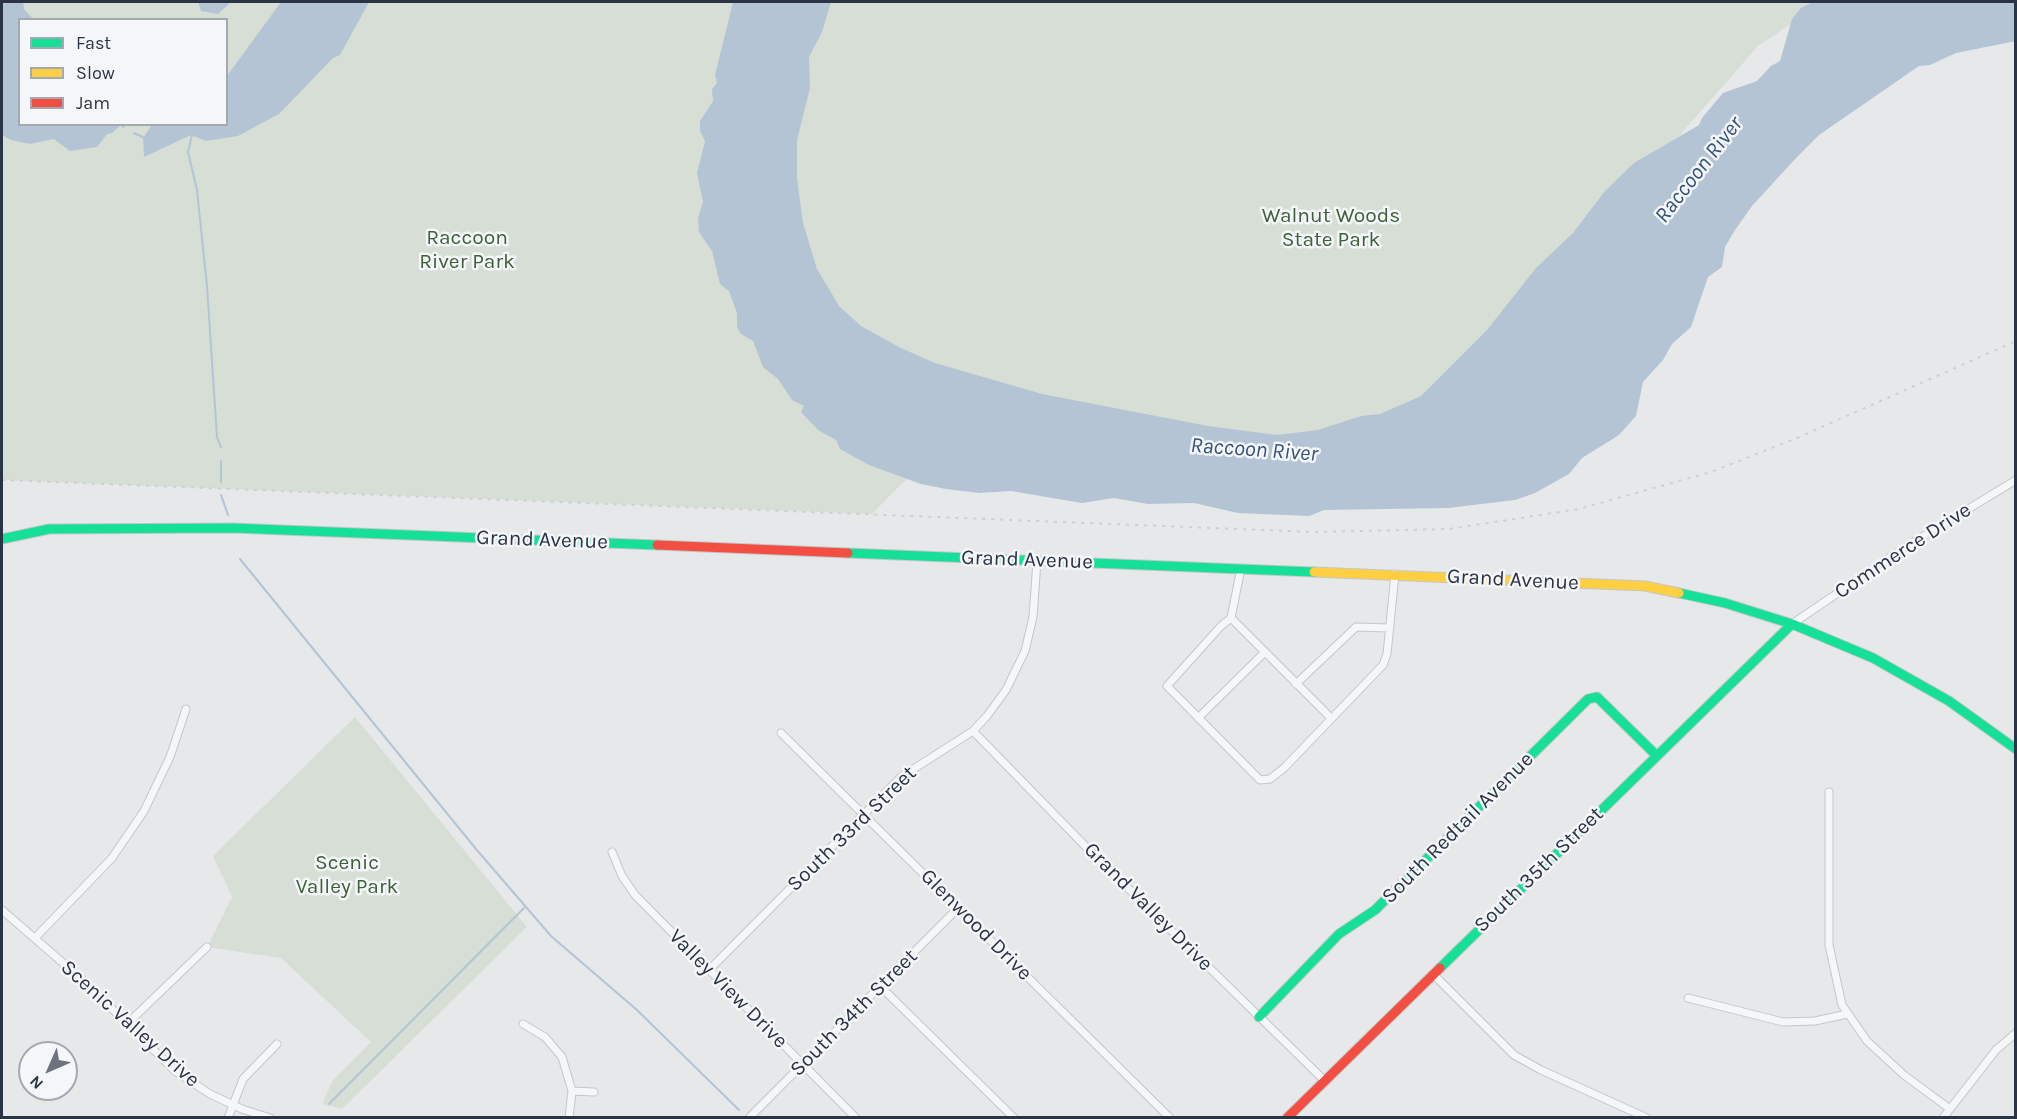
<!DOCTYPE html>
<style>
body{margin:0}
#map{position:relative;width:2017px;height:1119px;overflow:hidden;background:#e6e8ea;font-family:Karla,sans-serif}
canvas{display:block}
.frame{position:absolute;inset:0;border:3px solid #2b3445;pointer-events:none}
.legend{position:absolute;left:18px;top:18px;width:210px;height:108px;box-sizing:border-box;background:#f4f6f9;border:2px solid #a4a8b1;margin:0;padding:8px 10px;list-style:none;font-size:18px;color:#2b3445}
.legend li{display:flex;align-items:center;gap:12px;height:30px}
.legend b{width:30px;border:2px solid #a4a8b1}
.north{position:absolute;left:18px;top:1041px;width:60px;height:60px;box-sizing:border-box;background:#f4f6f9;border:2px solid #a4a8b1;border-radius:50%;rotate:225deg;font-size:16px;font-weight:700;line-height:24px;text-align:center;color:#2b3445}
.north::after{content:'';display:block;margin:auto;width:21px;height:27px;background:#6c737f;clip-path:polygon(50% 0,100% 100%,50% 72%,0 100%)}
</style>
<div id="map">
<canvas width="2017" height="1119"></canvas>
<div class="frame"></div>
<ul class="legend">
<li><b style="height:8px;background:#16e098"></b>Fast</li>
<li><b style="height:8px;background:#ffcf43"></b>Slow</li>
<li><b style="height:8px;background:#f24e42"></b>Jam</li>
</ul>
<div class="north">N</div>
</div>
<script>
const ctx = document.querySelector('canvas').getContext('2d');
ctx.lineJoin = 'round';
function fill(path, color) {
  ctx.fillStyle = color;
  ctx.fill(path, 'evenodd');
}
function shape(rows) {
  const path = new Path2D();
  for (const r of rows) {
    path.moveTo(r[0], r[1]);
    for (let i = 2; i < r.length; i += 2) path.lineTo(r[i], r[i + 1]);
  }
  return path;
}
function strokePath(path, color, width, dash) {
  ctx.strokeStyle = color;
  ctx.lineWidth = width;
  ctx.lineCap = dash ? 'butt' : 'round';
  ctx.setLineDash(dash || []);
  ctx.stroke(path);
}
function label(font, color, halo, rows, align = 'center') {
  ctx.font = font + ' Karla,sans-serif';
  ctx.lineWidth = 5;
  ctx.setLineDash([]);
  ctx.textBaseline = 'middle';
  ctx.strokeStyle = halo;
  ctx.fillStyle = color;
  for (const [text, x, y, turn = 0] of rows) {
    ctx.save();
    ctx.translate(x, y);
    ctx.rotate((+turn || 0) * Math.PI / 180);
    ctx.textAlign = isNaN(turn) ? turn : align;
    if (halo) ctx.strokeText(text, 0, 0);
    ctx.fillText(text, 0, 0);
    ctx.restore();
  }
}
const green = shape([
 [2,2,758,2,717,130,932,453,872,514,2,480],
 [20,20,226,20,226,124,20,124],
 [827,2,1824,2,1758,46,1585,243,1379,459,968,396,810,296,777,233,796,71],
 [355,717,527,927,342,1109,322,1104,333,1080,371,1042,281,958,207,947,232,897,213,856]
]);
const water = shape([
 [2,2,23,2,24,9,33,19,20,20,20,124,121,125,112,133,107,134,97,147,70,151,54,139,30,144,11,140,2,135],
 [198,2,231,2,218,14,201,11],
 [281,2,369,2,340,55,333,58,279,114,238,136,206,141,191,135,144,157,143,138,152,125,226,124,227,76],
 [733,2,831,2,822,32,809,57,810,88,797,140,797,179,803,223,817,269,839,306,861,326,901,348,935,363,1042,394,1208,426,1277,435,1318,430,1361,416,1380,414,1421,396,1487,330,1536,268,1573,233,1605,191,1634,163,1699,125,1702,118,1723,93,1757,81,1771,66,1780,61,1792,19,1801,8,1813,2,2015,2,2016,41,1956,53,1930,65,1919,66,1819,135,1796,158,1752,206,1735,230,1725,247,1722,267,1708,277,1691,327,1672,344,1663,360,1643,382,1636,416,1619,435,1582,458,1569,474,1535,493,1515,500,1448,508,1324,510,1309,516,1238,513,1194,503,1148,504,1114,498,1082,503,1011,491,979,493,946,489,921,484,869,465,840,449,836,440,818,430,801,412,804,406,792,400,778,379,763,367,753,341,741,334,737,327,737,313,729,291,720,284,712,251,699,232,698,218,703,202,697,173,705,141,700,131,700,121,713,101,712,89,717,83,715,75]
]);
const stream = shape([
 [119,124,124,127],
 [134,133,145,138],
 [189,133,192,135,188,152,197,190,207,286,217,437,221,447],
 [221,461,221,482],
 [221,495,228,515],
 [240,559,476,849,551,936,637,1010,739,1110],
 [329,1104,524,908]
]);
const street = shape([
 [1241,568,1231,618,1221,626,1167,686,1260,780,1270,779,1284,768,1383,665,1387,654,1395,574],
 [1231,618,1331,718],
 [1792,624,1904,548,2016,480],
 [1296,684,1356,627,1390,628],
 [1198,718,1265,652],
 [973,731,1091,852,1325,1081],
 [781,733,1170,1118],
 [1829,792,1829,945,1842,1005,1867,1041,1904,1075,1950,1109],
 [612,852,622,876,635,895,856,1118],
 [2,910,85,982,175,1071,210,1094,242,1109,270,1118],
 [35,938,112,858,144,811,170,757,186,709],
 [709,970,901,777,973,731,987,716,1006,690,1025,651,1033,617,1037,561],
 [1433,974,1514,1055,1541,1070,1647,1118],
 [880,986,1014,1118],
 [1688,998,1783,1022,1815,1021,1847,1014],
 [127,1024,207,947],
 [523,1024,545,1037,562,1057,572,1091,569,1118],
 [572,1091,594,1092],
 [228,1118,243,1079,277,1044],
 [749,1118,958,908],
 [1943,1118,1996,1050,2016,1033]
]);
const fast = shape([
 [2,539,49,529,233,528,657,545],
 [848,553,1314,572],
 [1679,593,1725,603,1792,624,1873,658,1949,701,2016,749],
 [1440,968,1792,624],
 [1259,1017,1339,934,1375,910,1588,699,1597,697,1656,755]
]);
const slow = shape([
 [1314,572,1645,586,1679,593]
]);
const jam = shape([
 [657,545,848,553],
 [1287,1118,1440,968]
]);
const rail = shape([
 [2,480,1314,532,1449,529,1579,509,1711,472,1797,438,2016,341]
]);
const parkNames = [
 ["Walnut Woods",1331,216],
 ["State Park",1331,240],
 ["Raccoon",467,238],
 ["River Park",467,262],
 ["Scenic",347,863],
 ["Valley Park",347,887]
];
const streetNames = [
 ["Grand Avenue",542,540,2],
 ["Commerce Drive",1903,551,-33],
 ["Grand Avenue",1027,560,2],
 ["Grand Avenue",1513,580,3],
 ["South Redtail Avenue",1458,828,-45],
 ["South 33rd Street",852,829,-44],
 ["South 35th Street",1539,870,-44],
 ["Grand Valley Drive",1148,907,45],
 ["Glenwood Drive",976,925,45],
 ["Valley View Drive",728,989,45],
 ["South 34th Street",854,1013,-45],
 ["Scenic Valley Drive",130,1024,42]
];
const waterNames = [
 ["Raccoon River",1699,170,-52],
 ["Raccoon River",1254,450,4]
];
fill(green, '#d6ded6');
fill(water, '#b4c4d5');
strokePath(stream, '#b4c4d5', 2);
strokePath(street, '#c4c6c8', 9);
strokePath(fast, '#c4c6c8', 11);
strokePath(slow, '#c4c6c8', 11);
strokePath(jam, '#c4c6c8', 11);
strokePath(street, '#f5f6f7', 7);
strokePath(fast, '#16e098', 9);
strokePath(slow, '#ffcf43', 9);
strokePath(jam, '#f24e42', 9);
strokePath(rail, '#cecfd2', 2, [3, 6]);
label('21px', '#3f6138', '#f4f6f9', parkNames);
label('21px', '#2b3445', '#f4f6f9', streetNames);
label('italic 22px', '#34527a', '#f4f6f9', waterNames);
</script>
